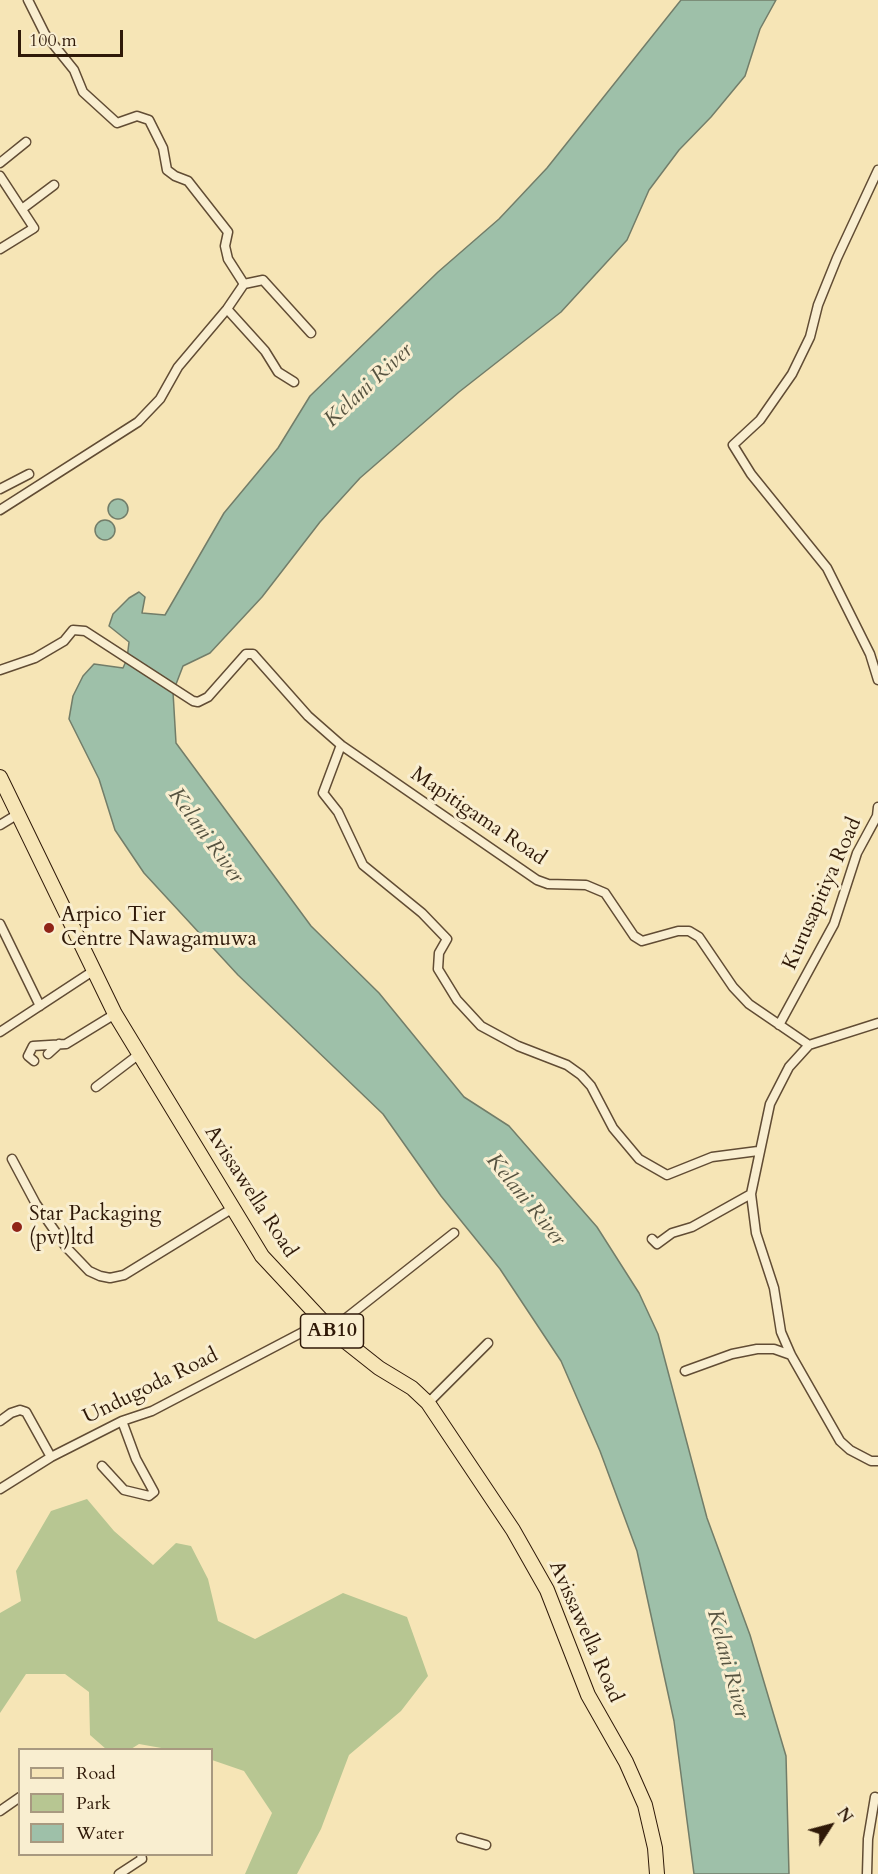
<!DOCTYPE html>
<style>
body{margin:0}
#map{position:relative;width:878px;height:1874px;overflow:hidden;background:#f6e5b6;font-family:Cardo,serif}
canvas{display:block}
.legend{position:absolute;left:18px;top:1748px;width:195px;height:108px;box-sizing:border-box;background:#f9eed0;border:2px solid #a89980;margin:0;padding:8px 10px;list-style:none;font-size:18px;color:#2f1908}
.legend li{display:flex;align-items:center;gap:12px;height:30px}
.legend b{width:30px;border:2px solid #a89980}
.north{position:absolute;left:800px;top:1796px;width:60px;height:60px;-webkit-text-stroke:4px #f9eed0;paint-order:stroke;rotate:54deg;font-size:16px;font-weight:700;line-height:24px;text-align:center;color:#2f1908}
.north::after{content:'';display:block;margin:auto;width:21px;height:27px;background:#2f1908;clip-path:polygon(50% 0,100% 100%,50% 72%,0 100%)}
.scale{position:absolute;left:18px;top:30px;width:105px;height:27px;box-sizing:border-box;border:3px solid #2f1908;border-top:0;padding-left:8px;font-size:18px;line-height:21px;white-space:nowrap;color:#2f1908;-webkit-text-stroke:4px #f9eed0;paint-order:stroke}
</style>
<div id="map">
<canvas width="878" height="1874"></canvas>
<ul class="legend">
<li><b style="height:8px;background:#f6e5b6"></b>Road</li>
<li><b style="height:16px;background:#b7c692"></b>Park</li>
<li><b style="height:16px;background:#9ec0a9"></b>Water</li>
</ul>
<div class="north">N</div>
<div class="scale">100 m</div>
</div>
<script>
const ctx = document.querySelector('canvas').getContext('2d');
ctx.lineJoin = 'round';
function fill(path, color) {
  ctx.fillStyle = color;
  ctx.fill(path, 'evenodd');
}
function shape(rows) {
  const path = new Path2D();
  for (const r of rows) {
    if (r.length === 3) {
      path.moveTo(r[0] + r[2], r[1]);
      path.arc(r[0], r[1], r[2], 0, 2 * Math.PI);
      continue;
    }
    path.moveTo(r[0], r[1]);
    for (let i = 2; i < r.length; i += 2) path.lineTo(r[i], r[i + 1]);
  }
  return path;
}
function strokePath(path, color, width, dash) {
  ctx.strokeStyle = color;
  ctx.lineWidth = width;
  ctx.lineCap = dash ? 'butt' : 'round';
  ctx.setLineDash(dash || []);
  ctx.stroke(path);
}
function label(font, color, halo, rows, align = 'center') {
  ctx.font = font + ' Cardo,serif';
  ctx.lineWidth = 6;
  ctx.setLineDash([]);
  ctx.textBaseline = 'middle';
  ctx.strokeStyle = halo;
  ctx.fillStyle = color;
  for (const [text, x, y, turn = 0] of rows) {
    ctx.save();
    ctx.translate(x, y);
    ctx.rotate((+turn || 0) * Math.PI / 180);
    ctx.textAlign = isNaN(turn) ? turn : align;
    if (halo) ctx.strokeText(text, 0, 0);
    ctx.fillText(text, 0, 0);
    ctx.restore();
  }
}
const green = shape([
 [87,1499,114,1531,153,1565,176,1543,191,1546,208,1579,218,1621,255,1639,343,1593,407,1617,428,1676,401,1711,349,1755,321,1829,297,1874,245,1874,272,1813,244,1771,212,1760,212,1750,167,1749,139,1744,131,1749,106,1749,90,1735,89,1692,65,1674,26,1674,0,1713,0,1613,21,1601,16,1571,51,1511]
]);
const water = shape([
 [681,0,776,0,760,29,745,76,711,117,679,150,649,190,627,240,561,312,459,392,360,478,320,522,262,597,210,653,183,666,173,692,176,743,311,926,379,993,464,1097,509,1126,597,1227,639,1293,658,1334,707,1518,750,1635,786,1756,789,1874,694,1874,674,1721,637,1551,600,1451,561,1361,500,1269,441,1196,383,1114,238,975,144,873,115,830,99,779,69,719,73,696,83,676,94,664,123,668,127,659,129,642,109,626,113,614,129,598,139,592,145,597,142,613,165,615,224,513,278,448,310,396,438,272,499,219,547,168,681,0],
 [118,509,10],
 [105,530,10]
]);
const minor = shape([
 [0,163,26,142],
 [878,170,837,258,818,305,810,337,792,374,760,420,733,445,751,474,827,568,870,654,878,680],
 [0,176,34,228,0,249],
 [22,209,54,185],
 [244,284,263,280,311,333],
 [227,309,265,351,278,372,294,382],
 [0,489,29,474],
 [0,510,138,422,160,399,178,367,227,309,244,284,228,259,225,246,228,232,188,181,175,176,167,170,163,148,149,120,137,116,117,123,83,92,74,70,45,34,28,0],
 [0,670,35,658,64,641,73,630,85,631,193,701,198,702,208,697,246,654,253,654,308,716,341,745,537,880,548,884,586,885,605,893,634,936,642,941,678,931,689,931,699,937,733,987,749,1004,809,1045],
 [341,745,323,793,338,812,363,865,422,913,447,939,439,953,438,969,457,1000,481,1026,518,1046,567,1065,581,1075,591,1086,613,1128,639,1159,667,1175,712,1157,758,1151],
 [0,825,18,814],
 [0,924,40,1006],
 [878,1023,809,1045,789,1067,770,1104,751,1194,756,1233,774,1288,781,1332,791,1355,840,1441,850,1450,871,1461,878,1461],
 [779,1025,834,924,857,853,877,816,878,807],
 [0,1032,93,971],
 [48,1054,59,1044],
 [34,1061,28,1056,33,1046,66,1044,115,1014],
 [96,1087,138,1055],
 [12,1159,36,1204,66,1247,89,1271,100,1276,110,1278,124,1275,233,1208],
 [652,1239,657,1244,672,1233,692,1227,751,1194],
 [331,1330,454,1233],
 [685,1371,732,1354,757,1349,774,1349,791,1355],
 [428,1403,488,1343],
 [0,1421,11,1413,20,1410,26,1412,51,1457],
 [102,1466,124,1490,149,1496,154,1492,136,1459,122,1421],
 [0,1489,51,1457,122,1421,152,1411,322,1322],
 [0,1811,20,1797],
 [461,1838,486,1845],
 [119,1874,142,1859,141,1854],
 [867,1874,868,1839,875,1797,878,1798]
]);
const primary = shape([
 [0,777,115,1014,262,1256,331,1330,379,1368,412,1388,428,1403,513,1530,547,1590,588,1695,626,1762,645,1805,655,1848,657,1874]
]);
const markers = [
 [49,928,6,"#8f2418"],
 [17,1227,6,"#8f2418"]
];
const shields = [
 [332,1331,63]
];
const shieldNames = [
 ["AB10",332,1331]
];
const streetNames = [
 ["Mapitigama Road",478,817,34],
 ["Kurusapitiya Road",823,894,-66],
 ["Avissawella Road",250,1192,57],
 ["Undugoda Road",151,1387,-26],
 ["Avissawella Road",585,1632,66]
];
const poiNames = [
 ["Arpico Tier",61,916],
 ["Centre Nawagamuwa",61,940],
 ["Star Packaging",29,1215],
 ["(pvt)ltd",29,1239]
];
const waterNames = [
 ["Kelani River",369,386,-43],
 ["Kelani River",205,836,54],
 ["Kelani River",525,1200,51],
 ["Kelani River",727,1664,75]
];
fill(green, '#b7c692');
fill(water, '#9ec0a9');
strokePath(water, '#727d69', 1.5);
strokePath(minor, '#614c34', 11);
strokePath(primary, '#2f1908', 16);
strokePath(minor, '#f9eed0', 8);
strokePath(primary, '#f6e5b6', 14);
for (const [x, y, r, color] of markers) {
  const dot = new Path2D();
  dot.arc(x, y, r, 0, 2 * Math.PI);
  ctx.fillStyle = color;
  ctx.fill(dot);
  strokePath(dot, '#f9eed0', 2);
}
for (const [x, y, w] of shields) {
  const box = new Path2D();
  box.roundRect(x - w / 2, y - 17, w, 34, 4.5);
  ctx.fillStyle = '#f9eed0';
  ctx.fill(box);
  strokePath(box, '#2f1908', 1.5);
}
label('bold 20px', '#2f1908', null, shieldNames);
label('21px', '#2f1908', '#f9eed0', streetNames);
label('21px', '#2f1908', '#f9eed0', poiNames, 'left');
label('italic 22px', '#565340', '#f9eed0', waterNames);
</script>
